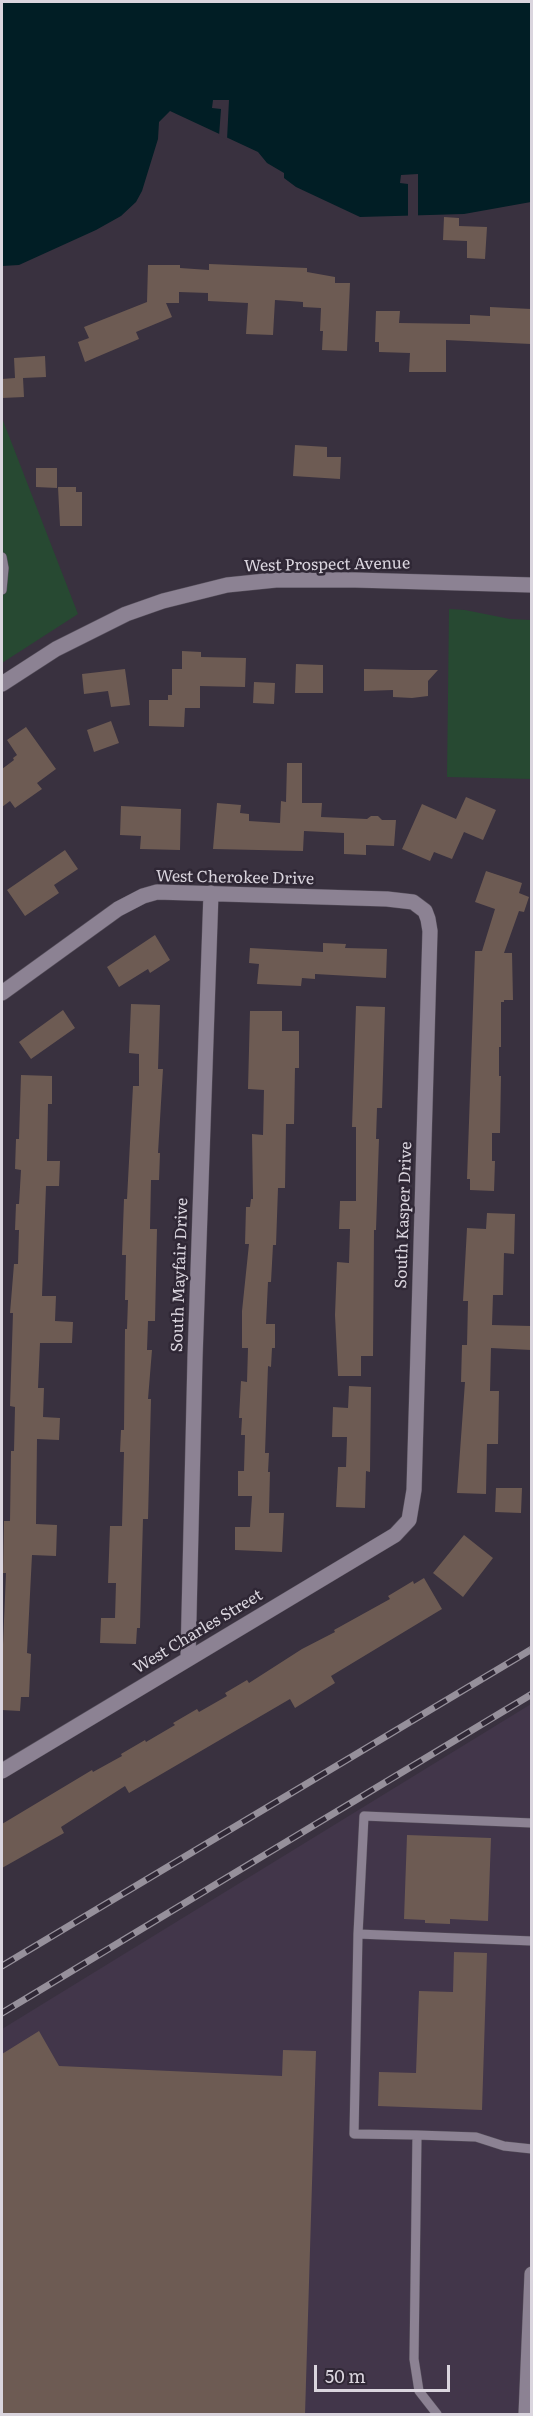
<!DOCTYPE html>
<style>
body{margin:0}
#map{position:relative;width:533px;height:2416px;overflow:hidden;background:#39313f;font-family:Literata,serif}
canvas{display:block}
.frame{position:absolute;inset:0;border:3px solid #dad5de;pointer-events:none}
.scale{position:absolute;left:314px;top:2365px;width:136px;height:27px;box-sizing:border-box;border:3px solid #dad5de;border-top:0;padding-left:8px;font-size:18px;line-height:21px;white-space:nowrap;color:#dad5de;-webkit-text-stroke:4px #2f2735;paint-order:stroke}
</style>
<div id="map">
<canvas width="533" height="2416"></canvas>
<div class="frame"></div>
<div class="scale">50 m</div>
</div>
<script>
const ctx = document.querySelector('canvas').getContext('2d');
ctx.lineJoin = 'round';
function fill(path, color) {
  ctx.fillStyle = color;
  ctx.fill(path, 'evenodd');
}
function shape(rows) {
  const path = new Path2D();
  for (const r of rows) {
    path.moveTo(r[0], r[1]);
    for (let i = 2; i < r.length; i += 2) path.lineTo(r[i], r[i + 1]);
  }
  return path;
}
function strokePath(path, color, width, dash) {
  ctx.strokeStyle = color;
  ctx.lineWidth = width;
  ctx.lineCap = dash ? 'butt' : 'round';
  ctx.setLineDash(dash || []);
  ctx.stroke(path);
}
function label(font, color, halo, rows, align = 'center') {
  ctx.font = font + ' Literata,serif';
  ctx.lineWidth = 5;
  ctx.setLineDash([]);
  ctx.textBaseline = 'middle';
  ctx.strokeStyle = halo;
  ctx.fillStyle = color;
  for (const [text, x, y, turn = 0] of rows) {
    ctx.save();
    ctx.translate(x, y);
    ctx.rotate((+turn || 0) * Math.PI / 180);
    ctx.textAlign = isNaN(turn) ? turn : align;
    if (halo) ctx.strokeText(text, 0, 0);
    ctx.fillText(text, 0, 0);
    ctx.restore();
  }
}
const built = shape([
 [531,1704,531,2414,2,2414,2,2029]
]);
const green = shape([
 [2,418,78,614,2,663],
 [449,609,465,610,510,619,531,620,531,779,447,777]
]);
const water = shape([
 [2,2,531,2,531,202,464,214,360,217,296,187,284,178,284,173,267,163,258,152,170,111,159,122,158,139,142,191,136,202,121,216,96,230,19,265,2,266]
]);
const pier = shape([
 [213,100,229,100,227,140,219,136,221,109,212,108],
 [418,174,418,218,408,218,408,184,400,183,401,175]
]);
const building = shape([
 [444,217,459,218,459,226,487,227,485,259,467,258,467,241,443,240],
 [209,264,307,268,307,272,335,277,335,283,350,283,347,351,322,350,323,331,320,331,321,308,303,307,303,302,275,300,273,335,246,334,248,303,208,301,208,293,179,292,179,303,166,303,172,317,136,332,139,339,85,362,78,342,89,338,84,327,147,302,148,265,180,265,180,268,209,270],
 [490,307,531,309,531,344,446,340,446,372,409,372,410,353,379,352,379,342,375,342,376,311,400,311,399,323,470,324,470,315,490,316],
 [45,356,46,377,23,378,24,397,2,398,2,379,15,378,14,358],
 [295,445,327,447,327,457,341,457,340,479,293,476],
 [36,468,57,468,57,488,36,487],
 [58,487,76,487,76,492,82,492,82,526,60,526],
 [182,651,201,652,201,657,246,658,245,687,200,686,200,708,185,708,184,727,149,726,149,700,168,700,168,695,172,695,172,669,182,669],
 [296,664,323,665,323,693,295,693],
 [125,669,130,705,111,707,108,691,84,694,82,674],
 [364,669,412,670,438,670,428,681,428,696,412,698,393,697,393,690,364,691],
 [254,682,275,683,274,704,253,703],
 [111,721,119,743,94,752,87,730],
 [26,727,56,769,37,783,42,789,15,808,10,801,2,807,2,769,14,760,13,758,17,755,7,740],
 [287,763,302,763,302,803,322,803,321,817,367,819,371,816,378,816,382,820,396,820,394,846,366,845,366,855,344,854,344,833,304,831,303,851,213,849,217,803,241,805,240,813,249,814,249,821,280,823,281,801,286,802],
 [466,797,496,810,483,840,464,832,452,859,434,852,430,861,402,849,422,804,456,819],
 [121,806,181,809,180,850,140,849,141,836,120,835],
 [65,850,78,869,54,885,59,893,25,916,7,890],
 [486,871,522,883,519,893,529,897,524,912,519,911,504,953,512,953,513,1000,504,1000,504,1002,501,1002,501,1047,499,1047,499,1076,501,1076,500,1133,492,1133,492,1161,495,1161,494,1191,470,1190,470,1179,467,1179,475,951,482,951,495,909,475,902],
 [155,935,170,960,150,973,148,969,119,987,107,967],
 [323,943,346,944,345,948,387,949,386,978,315,974,315,979,302,978,301,986,257,984,259,964,249,963,250,948,323,952],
 [131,1004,160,1005,158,1069,163,1069,158,1153,160,1153,159,1180,151,1180,150,1229,157,1229,155,1321,148,1321,147,1350,152,1350,148,1399,151,1399,148,1519,143,1519,140,1628,137,1628,136,1644,100,1643,101,1618,115,1618,116,1583,108,1583,110,1526,122,1526,124,1452,120,1452,121,1430,124,1430,125,1329,127,1329,128,1300,125,1300,126,1255,122,1255,124,1199,127,1199,133,1086,139,1086,139,1054,129,1053],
 [356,1006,385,1007,382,1108,377,1108,376,1139,379,1139,376,1230,374,1230,373,1356,361,1356,361,1376,338,1376,335,1315,337,1262,349,1263,350,1229,339,1229,340,1201,356,1201,356,1127,352,1127],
 [63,1010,75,1028,31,1059,19,1042],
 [250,1011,282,1011,282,1031,299,1031,299,1068,295,1068,294,1124,286,1124,285,1188,278,1188,276,1245,273,1245,271,1282,268,1282,266,1324,275,1324,275,1348,272,1348,271,1367,268,1366,265,1453,269,1453,268,1472,270,1472,269,1513,284,1513,282,1552,235,1550,235,1527,250,1527,252,1496,238,1496,238,1471,244,1471,245,1435,241,1435,242,1418,239,1418,241,1381,247,1382,248,1348,242,1348,242,1311,249,1244,245,1244,246,1207,250,1207,251,1199,253,1199,252,1134,263,1135,264,1090,248,1089],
 [21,1075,52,1076,52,1104,48,1104,47,1161,60,1161,59,1186,46,1186,42,1296,56,1296,55,1321,73,1322,72,1343,40,1343,38,1388,44,1388,43,1417,60,1418,59,1440,37,1439,36,1524,57,1525,56,1556,32,1555,27,1653,31,1654,29,1697,21,1697,20,1711,2,1710,2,1668,6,1573,3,1573,4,1521,10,1521,11,1451,14,1451,15,1407,10,1406,13,1313,10,1313,14,1264,18,1264,19,1230,15,1230,16,1204,19,1204,21,1170,15,1169,16,1139,19,1139],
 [487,1213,515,1214,514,1254,504,1253,503,1295,493,1295,492,1325,531,1326,531,1350,491,1348,490,1391,499,1391,498,1444,487,1444,486,1494,457,1493,465,1382,461,1382,462,1345,467,1345,468,1301,463,1301,467,1228,486,1229],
 [349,1386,371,1387,370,1472,366,1471,365,1508,336,1507,338,1467,346,1467,347,1437,332,1437,333,1407,348,1408],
 [496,1488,522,1488,521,1513,495,1512],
 [464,1535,493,1558,463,1597,433,1573],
 [424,1578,442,1609,331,1676,335,1683,295,1708,290,1699,129,1793,125,1786,61,1827,64,1833,2,1868,2,1824,92,1770,93,1772,122,1756,121,1754,145,1740,146,1742,175,1725,173,1723,197,1709,199,1712,227,1696,225,1693,247,1680,249,1683,302,1649,335,1632,334,1630,390,1599,388,1596,413,1581,414,1584],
 [407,1835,491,1838,488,1921,450,1919,450,1924,425,1923,425,1920,404,1919],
 [454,1952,487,1953,482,2110,378,2106,379,2072,416,2073,419,1991,453,1992],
 [39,2031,59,2066,282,2076,283,2050,316,2051,305,2415,2,2415,2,2054]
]);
const lane = shape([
 [2,557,4,568,2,590],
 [532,1823,364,1816,358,1934,532,1941],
 [358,1934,354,2134,417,2135],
 [437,2414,419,2391,414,2359,417,2135,476,2137,504,2146,532,2149]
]);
const street = shape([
 [2,993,118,909,143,896,157,892,387,899,413,902,425,911,428,919,430,931,414,1490,409,1520,395,1535,2,1771],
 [188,1659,195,1358,211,893],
 [526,2414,532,2274]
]);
const secondary = shape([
 [2,684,56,649,126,614,163,601,227,585,276,580,355,580,532,585]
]);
const rail = shape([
 [2,1966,532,1649],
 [2,2013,532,1694]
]);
const streetNames = [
 ["West Prospect Avenue",327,565,-1],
 ["West Cherokee Drive",235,878,1],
 ["South Kasper Drive",404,1215,-88],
 ["South Mayfair Drive",180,1275,-88],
 ["West Charles Street",198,1632,-31]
];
fill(built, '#42364a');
fill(green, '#274932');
fill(water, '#011e25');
fill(pier, '#39313f');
fill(building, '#6d5b53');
strokePath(lane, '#554e5a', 10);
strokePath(street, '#554e5a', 16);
strokePath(secondary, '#554e5a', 16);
strokePath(lane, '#8c8293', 9);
strokePath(street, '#8c8293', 15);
strokePath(secondary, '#8c8293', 15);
strokePath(rail, '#96909b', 7);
strokePath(rail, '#2f2735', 4.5, [14]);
label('16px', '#dad5de', '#2f2735', streetNames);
</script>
